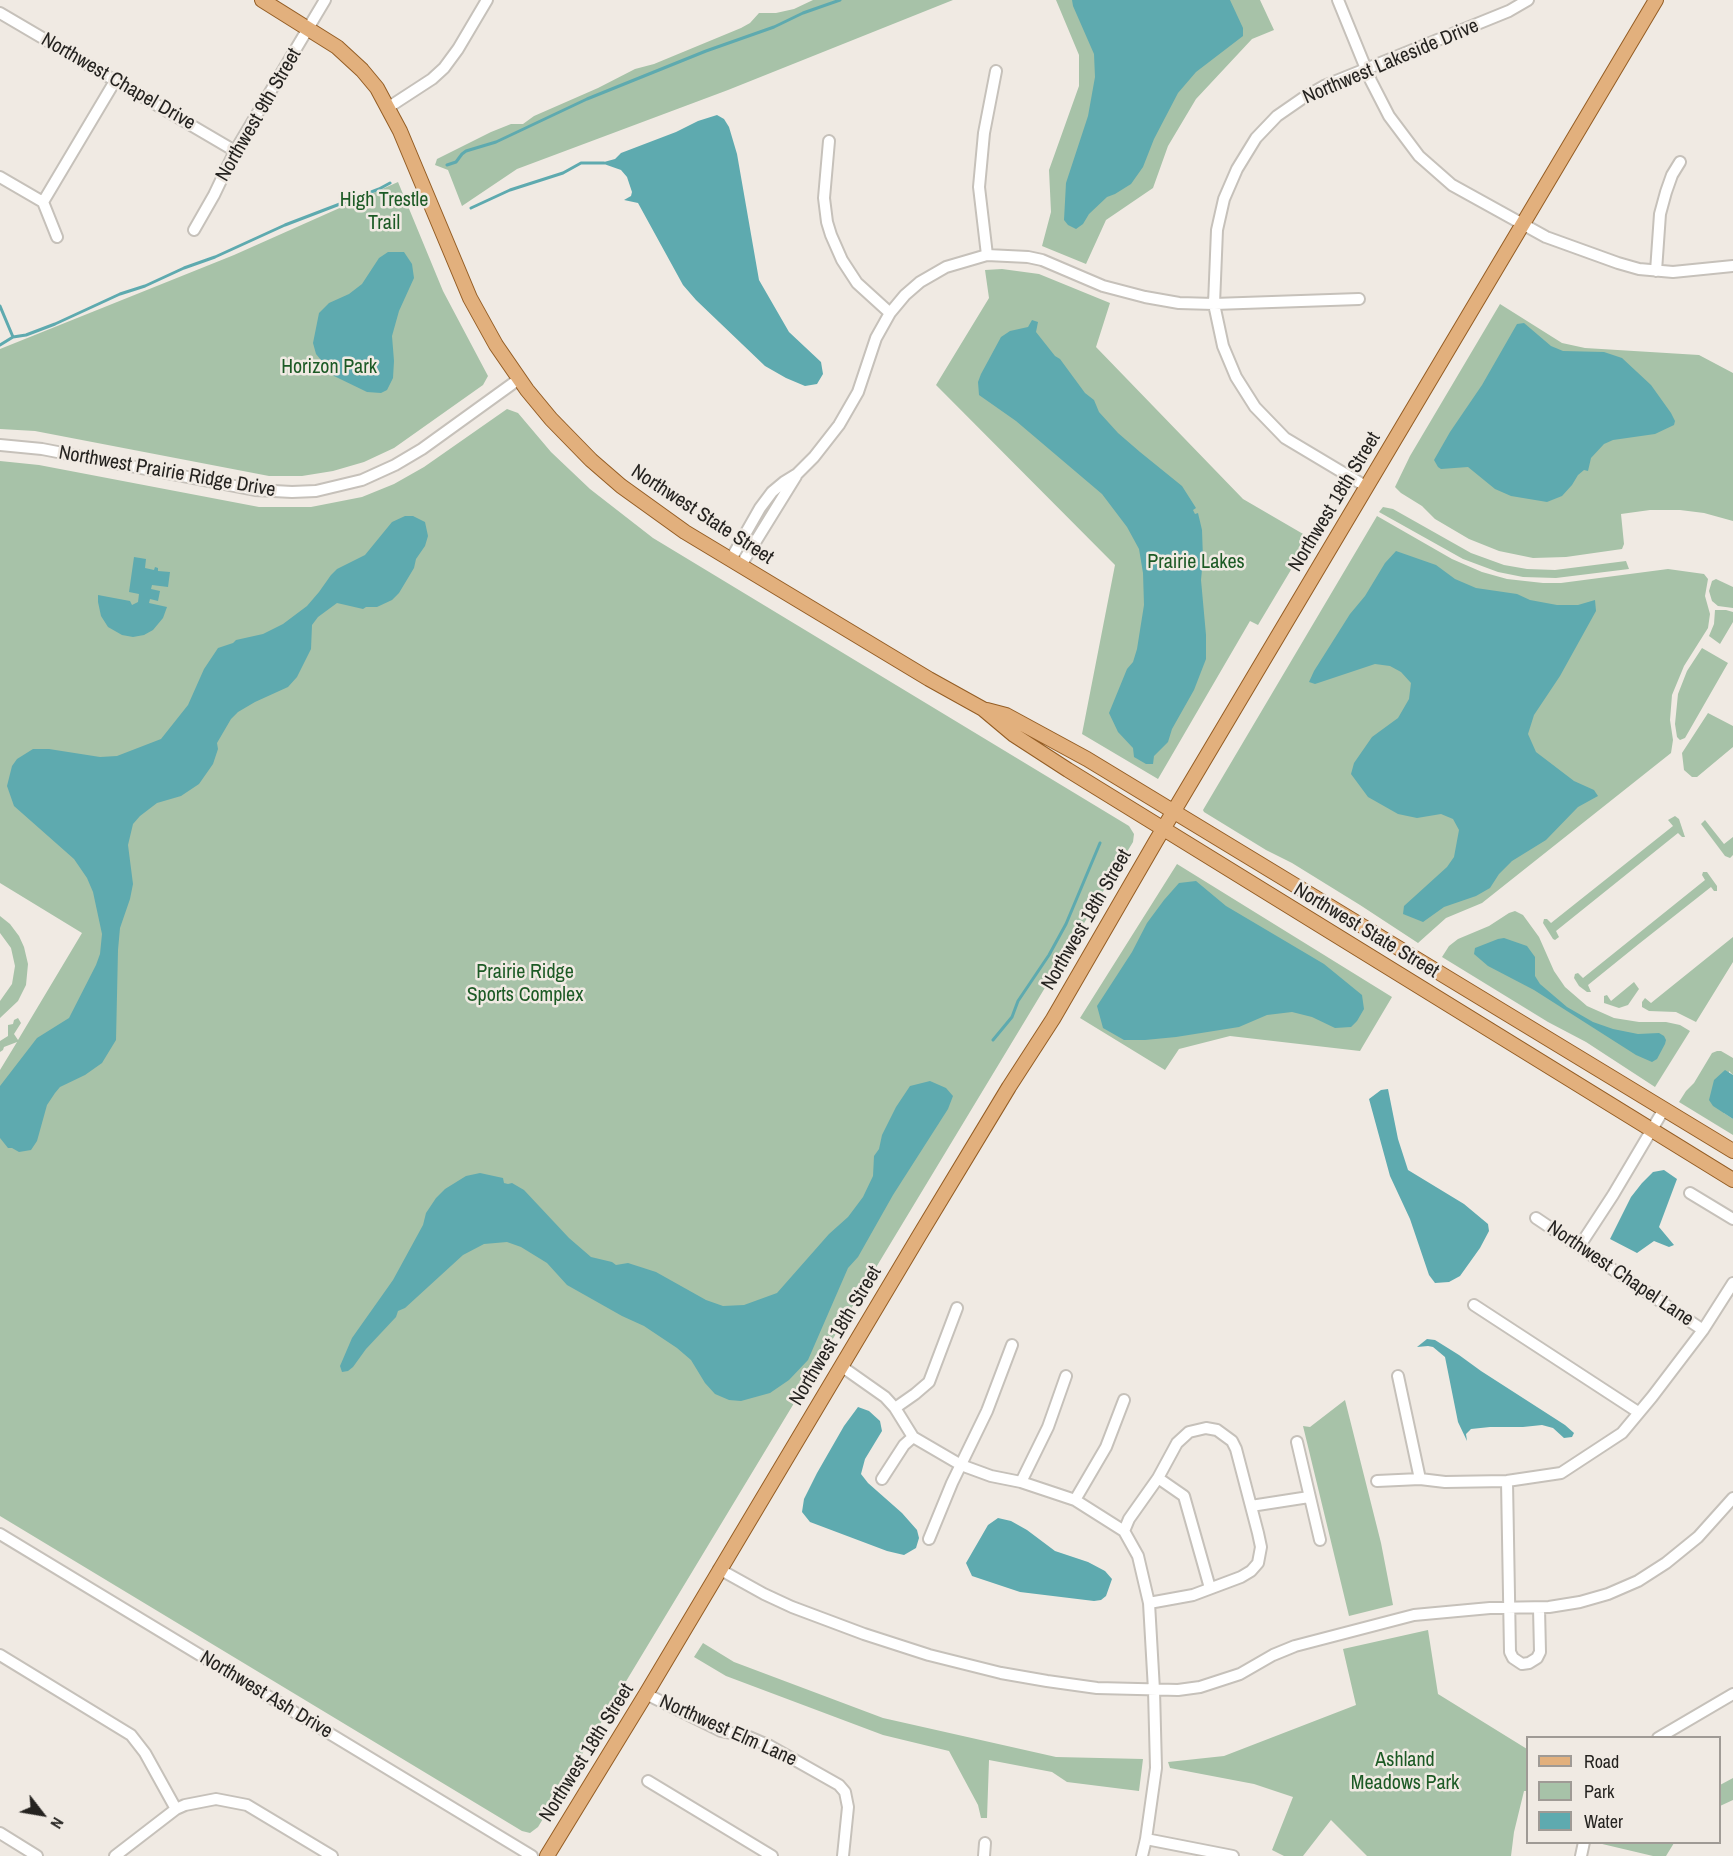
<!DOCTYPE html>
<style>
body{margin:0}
#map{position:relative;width:1733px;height:1856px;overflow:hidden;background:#f0eae3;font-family:"Archivo Narrow",sans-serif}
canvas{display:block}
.legend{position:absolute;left:1526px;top:1736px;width:195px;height:108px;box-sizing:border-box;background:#f0eae3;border:2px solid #9f9a95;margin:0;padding:8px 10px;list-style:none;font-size:18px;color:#252320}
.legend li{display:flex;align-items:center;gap:12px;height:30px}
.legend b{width:30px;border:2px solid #9f9a95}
.north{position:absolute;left:12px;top:1784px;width:60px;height:60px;-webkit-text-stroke:4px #f0eae3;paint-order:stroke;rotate:121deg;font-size:16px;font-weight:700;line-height:24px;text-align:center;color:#252320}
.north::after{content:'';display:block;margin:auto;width:21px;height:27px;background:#252320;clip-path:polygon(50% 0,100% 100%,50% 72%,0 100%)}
</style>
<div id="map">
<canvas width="1733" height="1856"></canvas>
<ul class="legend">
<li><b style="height:8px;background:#e2b07d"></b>Road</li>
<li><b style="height:16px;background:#a7c2a8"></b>Park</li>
<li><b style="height:16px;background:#5eaaaf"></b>Water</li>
</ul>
<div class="north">N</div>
</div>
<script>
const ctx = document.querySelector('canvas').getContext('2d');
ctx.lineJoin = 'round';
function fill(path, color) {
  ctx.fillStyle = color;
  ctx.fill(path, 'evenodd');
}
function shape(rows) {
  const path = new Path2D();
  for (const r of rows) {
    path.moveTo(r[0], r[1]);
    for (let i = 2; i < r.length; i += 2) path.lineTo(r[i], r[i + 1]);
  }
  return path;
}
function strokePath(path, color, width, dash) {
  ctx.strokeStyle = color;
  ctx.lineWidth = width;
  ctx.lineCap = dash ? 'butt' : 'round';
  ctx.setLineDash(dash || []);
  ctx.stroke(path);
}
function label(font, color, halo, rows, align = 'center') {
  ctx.font = font + ' "Archivo Narrow",sans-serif';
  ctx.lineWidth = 5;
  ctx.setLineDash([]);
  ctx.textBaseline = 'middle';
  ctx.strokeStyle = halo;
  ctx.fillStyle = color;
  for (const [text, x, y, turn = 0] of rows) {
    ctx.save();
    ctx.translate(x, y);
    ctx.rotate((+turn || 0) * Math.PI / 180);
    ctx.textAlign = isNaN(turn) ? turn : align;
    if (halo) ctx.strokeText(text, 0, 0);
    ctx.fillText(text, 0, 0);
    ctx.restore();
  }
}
const green = shape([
 [813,0,953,0,728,90,517,169,462,206,448,170,435,165,437,159,491,132,511,124,523,124,534,116,598,88,635,69,654,64,741,28,750,23,759,13,776,13,794,9],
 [1056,0,1260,0,1274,30,1252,39,1196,99,1168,146,1153,188,1106,220,1086,264,1042,246,1051,212,1049,170,1079,86,1079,55],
 [398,182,443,291,488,376,483,385,394,448,364,462,333,471,302,476,269,476,35,431,0,429,0,349,234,255],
 [1002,269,1039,274,1110,303,1096,347,1243,499,1310,538,1258,625,1250,621,1158,779,1082,734,1115,565,936,385,989,298,985,270],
 [1500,304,1562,343,1585,348,1699,355,1733,373,1733,521,1704,513,1680,510,1650,510,1621,514,1624,544,1622,549,1566,557,1533,558,1499,551,1469,539,1435,519,1422,506,1401,493,1395,487,1410,456],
 [507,409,518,413,551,452,590,489,653,538,1129,826,1134,834,1133,842,538,1827,530,1833,522,1831,0,1516,0,1070,17,1042,4,1047,3,1050,0,1052,0,1041,8,1036,8,1025,13,1024,14,1020,18,1018,21,1023,14,1034,18,1040,82,933,0,883,0,461,39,465,259,507,311,507,362,497,394,484,424,467],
 [1383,507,1393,509,1471,553,1504,565,1527,569,1555,570,1626,561,1629,569,1556,578,1523,577,1498,572,1463,559,1379,512],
 [1377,516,1452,559,1482,572,1507,579,1543,583,1561,583,1668,569,1704,574,1708,579,1705,596,1710,614,1708,628,1684,666,1672,695,1670,720,1673,740,1671,753,1482,903,1446,918,1418,943,1360,905,1292,863,1266,850,1204,812,1203,810],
 [1716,579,1733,587,1733,608,1718,606,1712,601,1709,591,1712,581],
 [1715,610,1726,610,1733,612,1733,622,1720,644,1709,636,1714,624],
 [1702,648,1728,663,1685,738,1680,740,1677,737,1675,724,1678,694,1687,671],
 [1708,713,1733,726,1733,747,1697,777,1692,777,1684,770,1682,753],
 [1675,816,1679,819,1685,837,1682,837,1678,833,1556,931,1559,937,1555,940,1553,939,1543,923,1544,919,1547,919,1551,923,1673,826,1668,820],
 [1705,820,1724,844,1733,837,1733,855,1730,858,1725,856,1701,824],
 [1177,864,1392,997,1360,1051,1230,1036,1179,1049,1165,1070,1080,1018],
 [1703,872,1707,872,1717,886,1717,891,1714,891,1711,887,1640,943,1588,985,1591,992,1587,992,1579,986,1574,978,1575,974,1578,973,1583,978,1705,880,1702,875],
 [1515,911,1523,915,1539,937,1554,971,1565,987,1587,1006,1614,1018,1639,1022,1666,1022,1680,1025,1690,1031,1655,1087,1586,1042,1548,1022,1442,957,1449,946,1458,939,1489,926,1509,913],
 [0,916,10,924,19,936,24,947,28,964,26,985,18,1001,0,1018,0,1001,12,984,15,966,11,948,0,933],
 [1733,937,1733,962,1696,1022,1676,1012,1649,1011,1642,1007,1642,1002,1645,998,1651,1003],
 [1634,982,1639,989,1628,1005,1619,1008,1604,1003,1604,996,1607,995,1611,1001],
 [1717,1051,1721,1051,1733,1058,1733,1075,1729,1071,1724,1113,1733,1119,1733,1135,1679,1102,1686,1091,1694,1083,1712,1053],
 [1345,1400,1381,1543,1393,1605,1349,1616,1303,1426,1310,1427],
 [1428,1630,1438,1694,1527,1749,1527,1791,1524,1791,1514,1832,1511,1856,1367,1856,1331,1820,1303,1856,1284,1856,1272,1850,1293,1797,1254,1784,1170,1768,1168,1762,1224,1756,1356,1705,1343,1649],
 [703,1643,734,1662,883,1718,1056,1757,1143,1759,1139,1791,1067,1782,1052,1772,989,1760,987,1818,981,1818,978,1805,949,1751,883,1735,726,1676,694,1657],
 [1733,1778,1733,1800,1720,1806,1720,1785],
 [1598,1843,1598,1842,1674,1843,1666,1856,1653,1856]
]);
const water = shape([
 [1072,0,1230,0,1243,28,1243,36,1196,72,1178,93,1154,139,1143,167,1131,184,1115,194,1107,197,1089,214,1083,224,1076,229,1068,225,1064,220,1066,183,1088,116,1095,77,1094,54,1073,6],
 [717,115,724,119,729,127,737,154,759,280,789,332,821,362,823,374,817,384,805,386,786,378,765,366,696,300,683,285,638,203,624,200,631,196,632,192,627,177,621,170,604,164,604,162,615,159,621,153,676,132,698,121],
 [388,252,404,252,412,264,414,278,399,311,392,336,394,361,393,378,387,390,381,393,367,392,334,376,316,354,313,343,319,313,329,303,349,294,362,284,379,258],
 [1032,320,1038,322,1036,332,1055,356,1060,359,1085,393,1094,400,1099,412,1118,433,1140,452,1182,486,1196,508,1193,510,1195,514,1198,513,1202,530,1203,559,1201,580,1206,635,1206,659,1194,690,1172,729,1168,742,1154,756,1153,764,1146,764,1134,757,1133,748,1118,732,1109,713,1127,669,1133,662,1137,649,1144,605,1143,573,1139,549,1127,527,1102,494,1016,421,979,395,978,382,981,374,1001,337,1010,331,1028,327],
 [1524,323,1551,346,1563,351,1604,352,1622,358,1651,385,1671,413,1675,421,1674,425,1655,434,1613,440,1604,444,1591,458,1588,471,1584,470,1578,475,1572,485,1562,496,1547,502,1511,496,1495,489,1468,467,1441,469,1438,467,1434,460,1450,432,1482,385,1517,324],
 [405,516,413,516,425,522,428,536,425,546,416,559,414,568,399,593,392,600,377,607,366,607,363,609,337,603,318,617,312,625,311,649,297,677,288,687,255,702,238,712,231,719,217,743,218,749,213,764,199,784,181,796,157,803,140,816,133,824,128,845,133,884,130,899,120,928,118,950,116,1040,102,1063,85,1075,60,1087,55,1093,47,1105,37,1141,31,1150,19,1152,12,1148,8,1148,0,1138,0,1086,37,1038,69,1018,96,965,100,954,102,934,93,892,87,878,74,859,14,806,7,786,12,766,17,759,33,749,49,749,100,757,117,756,161,739,188,705,204,669,218,648,233,643,236,640,263,634,283,624,307,606,319,592,331,575,337,569,365,555,392,522],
 [1396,551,1436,565,1455,579,1476,588,1517,594,1530,600,1557,605,1578,605,1595,600,1596,611,1560,676,1534,715,1528,734,1536,752,1574,781,1594,790,1598,796,1578,807,1546,840,1512,861,1499,874,1490,888,1476,896,1444,907,1423,922,1403,914,1404,906,1447,867,1454,857,1459,830,1453,819,1441,814,1417,818,1398,814,1368,797,1351,774,1354,763,1372,737,1398,718,1409,699,1411,683,1401,672,1390,666,1375,664,1315,684,1309,682,1314,671,1350,614,1365,596,1385,563],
 [134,557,146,559,145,568,154,570,155,567,158,568,158,571,170,572,168,587,152,585,151,589,160,591,158,601,150,599,149,603,167,607,163,618,153,630,144,635,133,637,122,635,108,627,101,616,98,602,98,595,130,601,132,605,138,602,139,594,129,592],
 [1196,881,1226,906,1324,964,1362,995,1364,1009,1357,1021,1351,1027,1335,1028,1312,1017,1292,1012,1267,1015,1239,1027,1176,1037,1145,1040,1124,1040,1103,1028,1097,1006,1132,952,1147,923,1164,900,1179,883],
 [1504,938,1527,946,1535,957,1535,976,1540,984,1567,1007,1593,1022,1613,1029,1638,1034,1659,1033,1664,1036,1666,1040,1665,1044,1657,1059,1652,1062,1636,1055,1534,990,1488,966,1474,954,1475,948,1498,939],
 [1725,1070,1733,1075,1733,1119,1713,1106,1709,1100,1714,1080],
 [930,1081,946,1088,953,1096,948,1109,893,1195,858,1257,848,1268,808,1360,789,1380,770,1393,741,1401,729,1400,715,1394,705,1383,691,1360,677,1348,644,1326,622,1316,567,1285,547,1263,521,1247,507,1242,484,1244,463,1255,405,1308,398,1311,396,1317,366,1349,353,1367,348,1371,342,1372,340,1366,352,1338,393,1280,423,1225,426,1213,436,1198,445,1189,466,1176,480,1173,503,1178,504,1183,508,1184,512,1183,524,1190,569,1238,591,1257,612,1262,616,1265,628,1263,656,1272,706,1300,723,1306,744,1305,777,1293,829,1234,848,1217,863,1197,873,1176,874,1156,879,1149,882,1135,896,1107,910,1086],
 [1388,1089,1398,1139,1408,1170,1464,1204,1488,1224,1489,1231,1480,1248,1460,1276,1449,1282,1435,1283,1429,1275,1410,1219,1390,1176,1369,1099,1381,1090],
 [1664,1170,1677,1179,1659,1227,1674,1245,1669,1247,1654,1241,1637,1253,1610,1239,1631,1197,1642,1183,1653,1172],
 [1427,1339,1435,1340,1459,1355,1481,1371,1565,1425,1574,1433,1572,1437,1564,1438,1553,1428,1542,1425,1523,1427,1490,1427,1471,1429,1466,1434,1467,1441,1458,1422,1445,1357,1433,1347,1428,1346,1417,1347],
 [858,1407,869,1411,880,1421,882,1431,865,1459,861,1474,868,1483,902,1513,917,1530,919,1538,916,1548,904,1555,887,1551,810,1522,802,1512,804,1499,817,1473,844,1426],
 [998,1518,1011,1521,1027,1530,1055,1551,1088,1562,1105,1571,1112,1579,1106,1596,1101,1600,1094,1601,1020,1592,972,1576,966,1563,988,1525]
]);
const stream = shape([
 [447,165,456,162,462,154,466,151,496,142,587,99,706,51,774,27,803,13,840,0],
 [471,208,510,190,563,173,581,163,604,163],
 [0,306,13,337],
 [0,345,13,337,26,335,55,324,120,294,145,286,184,268,215,257,285,225,379,189,390,183],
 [993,1040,1012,1017,1018,1001,1049,955,1066,924,1100,843]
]);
const minor = shape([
 [1338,0,1371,81,1389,116,1419,156,1452,185,1546,237,1618,263,1639,269,1673,272,1733,266],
 [0,13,235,151],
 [389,107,432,79,444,68,458,49,487,0],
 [829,141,824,198,827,222,831,235,842,260,857,283,890,313],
 [0,177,43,202],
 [43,202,115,81],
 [43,202,57,237],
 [194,230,214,195,235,151,325,0],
 [987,255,979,187,984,133,996,71],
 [1656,271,1660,214,1666,192,1672,175,1680,162],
 [0,445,42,449,255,490,292,492,316,491,362,480,395,465,422,449,519,379],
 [1367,487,1285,438,1255,407,1236,377,1223,346,1214,304,1217,230,1224,199,1237,169,1256,138,1277,116,1303,98,1324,86,1509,11,1528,0],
 [731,559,760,508,772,492,784,482,797,474,814,457,839,425,858,392,876,338,890,313,905,295,920,282,946,267,987,255,1028,257,1042,260,1103,286,1145,297,1179,303,1214,304,1359,299],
 [741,565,796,476],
 [1690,1193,1733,1219],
 [1536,1218,1703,1330],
 [1579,1247,1613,1195,1664,1109],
 [1474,1305,1638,1412],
 [841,1366,885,1397,895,1408,913,1437,961,1465,991,1476,1021,1482,1075,1500,1124,1531,1138,1556,1149,1603,1154,1690,1156,1768,1146,1839,1142,1856],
 [1398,1376,1420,1479],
 [895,1408,915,1394,929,1382,957,1308],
 [1297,1442,1320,1540],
 [1158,1478,1184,1496,1210,1588],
 [882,1479,904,1445,913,1437],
 [1377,1481,1420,1479,1445,1482,1507,1481,1561,1473,1622,1433,1652,1397,1703,1330,1733,1283],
 [1507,1481,1510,1652,1513,1658,1522,1664,1529,1663,1537,1658,1540,1652,1539,1608],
 [1021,1482,1048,1427,1066,1376],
 [1075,1500,1106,1447,1124,1400],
 [1251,1506,1309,1497],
 [1124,1531,1129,1519,1158,1478,1177,1443,1189,1432,1206,1428,1217,1430,1232,1441,1236,1449,1258,1533,1261,1547,1258,1563,1251,1571,1241,1577,1193,1595,1149,1603],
 [0,1534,532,1856],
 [929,1539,952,1483,987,1411,1012,1345],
 [719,1569,764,1594,792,1607,864,1634,929,1655,1001,1673,1047,1681,1097,1688,1178,1690,1200,1687,1240,1674,1273,1655,1295,1646,1414,1615,1490,1608,1549,1607,1580,1602,1608,1594,1638,1581,1666,1563,1698,1537,1733,1498],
 [0,1655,131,1735,145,1753,176,1809],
 [646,1694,721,1731,749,1737,770,1746,839,1785,845,1792,848,1807,843,1856],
 [1658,1738,1733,1694],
 [648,1781,772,1856],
 [0,1833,37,1856],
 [1146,1839,1233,1856],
 [115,1856,176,1809,185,1805,216,1799,247,1805,332,1856],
 [984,1856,985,1843],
 [1581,1856,1584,1842]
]);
const major = shape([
 [262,0,337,47,362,70,377,88,400,131,470,298,496,345,527,390,551,419,591,460,621,486,685,532,929,679,983,709,1014,735,1068,770,1733,1180],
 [987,710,1006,715,1087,759,1733,1151],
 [547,1856,646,1694,919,1236,1009,1087,1053,1019,1156,841,1656,0]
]);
const streetNames = [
 ["Northwest Lakeside Drive",1391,62,-23],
 ["Northwest Chapel Drive",118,82,30],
 ["Northwest 9th Street",259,115,-60],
 ["Northwest Prairie Ridge Drive",167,472,10],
 ["Northwest 18th Street",1335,502,-59],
 ["Northwest State Street",702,515,33],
 ["Northwest 18th Street",1087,920,-60],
 ["Northwest State Street",1366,931,31],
 ["Northwest Chapel Lane",1620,1274,34],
 ["Northwest 18th Street",836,1336,-59],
 ["Northwest Ash Drive",266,1695,31],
 ["Northwest Elm Lane",728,1731,24],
 ["Northwest 18th Street",587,1753,-58]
];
const parkNames = [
 ["High Trestle",384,201],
 ["Trail",384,224],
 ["Horizon Park",329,368],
 ["Prairie Lakes",1196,563],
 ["Prairie Ridge",525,973],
 ["Sports Complex",525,996],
 ["Ashland",1405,1761],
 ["Meadows Park",1405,1784]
];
fill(green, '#a7c2a8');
fill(water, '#5eaaaf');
strokePath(stream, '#5eaaaf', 3);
strokePath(minor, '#c6c1ba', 14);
strokePath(major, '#945d24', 16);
strokePath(minor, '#fff', 10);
strokePath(major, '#e2b07d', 14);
label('20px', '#252320', '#f0eae3', streetNames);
label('20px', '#1c5a25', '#f0eae3', parkNames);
</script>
